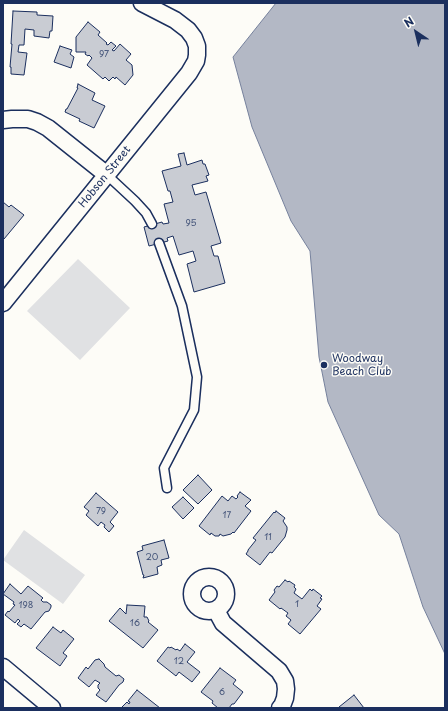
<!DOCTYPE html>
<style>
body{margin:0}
#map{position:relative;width:448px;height:711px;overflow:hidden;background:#fdfcf7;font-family:"Playpen Sans",sans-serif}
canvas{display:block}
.frame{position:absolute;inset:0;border:4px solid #1b2f5e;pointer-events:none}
.north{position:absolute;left:396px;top:12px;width:40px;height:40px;-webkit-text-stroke:3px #fdfcf7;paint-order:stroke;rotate:325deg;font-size:11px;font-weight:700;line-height:16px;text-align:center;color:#1b2f5e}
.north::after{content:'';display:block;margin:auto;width:14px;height:18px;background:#1b2f5e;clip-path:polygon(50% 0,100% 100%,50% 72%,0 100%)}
</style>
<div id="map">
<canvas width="448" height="711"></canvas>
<div class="frame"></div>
<div class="north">N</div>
</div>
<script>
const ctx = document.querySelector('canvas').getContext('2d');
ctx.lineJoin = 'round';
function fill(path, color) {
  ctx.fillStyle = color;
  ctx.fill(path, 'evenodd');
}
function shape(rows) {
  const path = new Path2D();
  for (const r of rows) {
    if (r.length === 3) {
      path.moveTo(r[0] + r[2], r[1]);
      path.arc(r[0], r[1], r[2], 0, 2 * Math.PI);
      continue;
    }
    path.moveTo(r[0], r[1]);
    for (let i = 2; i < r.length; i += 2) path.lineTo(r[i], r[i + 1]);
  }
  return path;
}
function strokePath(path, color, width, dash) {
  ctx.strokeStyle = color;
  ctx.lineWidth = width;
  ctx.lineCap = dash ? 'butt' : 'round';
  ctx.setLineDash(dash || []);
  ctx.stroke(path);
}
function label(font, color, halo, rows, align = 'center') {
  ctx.font = font + ' "Playpen Sans",sans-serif';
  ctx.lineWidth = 3;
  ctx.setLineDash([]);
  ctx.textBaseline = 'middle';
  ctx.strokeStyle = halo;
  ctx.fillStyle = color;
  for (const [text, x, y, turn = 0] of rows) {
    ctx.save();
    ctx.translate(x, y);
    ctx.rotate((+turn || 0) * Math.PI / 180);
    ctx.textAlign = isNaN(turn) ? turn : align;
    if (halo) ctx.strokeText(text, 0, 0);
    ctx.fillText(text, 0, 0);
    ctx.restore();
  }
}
const green = shape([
 [78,259,130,308,80,360,27,311],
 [24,530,85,575,63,604,3,560]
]);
const water = shape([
 [276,3,445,3,445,654,423,607,399,534,379,515,328,402,319,357,310,251,291,221,252,127,233,57,276,3]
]);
const building = shape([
 [13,11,37,12,37,15,53,16,52,31,50,31,49,38,34,36,34,30,25,29,24,45,19,45,18,52,27,53,24,75,11,74,11,67,10,67,12,44,11,44,13,11],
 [88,22,100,32,98,35,107,43,106,44,108,45,111,42,116,46,112,50,114,51,120,44,131,54,126,60,132,65,133,75,125,85,116,77,115,79,113,77,109,81,105,77,103,79,87,65,92,58,89,55,88,56,85,54,86,52,76,52,76,37,88,22],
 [60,46,72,50,70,54,74,57,71,68,54,62,60,46],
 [78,84,95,93,92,100,105,106,94,128,79,121,80,119,65,112,66,109,67,109,78,88,77,88,78,84],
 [184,153,187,165,202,160,203,164,205,164,209,175,206,176,208,181,192,185,195,195,206,192,221,243,211,246,214,256,218,256,225,283,194,292,187,264,196,261,193,251,179,255,173,236,167,238,168,241,149,246,144,227,162,222,163,224,169,223,164,204,173,202,170,191,168,191,162,171,181,166,178,154,184,153],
 [3,202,9,207,11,205,24,215,4,239,3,238,3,202],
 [198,475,212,490,198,504,183,490,198,475],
 [240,492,251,500,245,506,251,511,234,533,233,532,231,534,223,536,220,534,219,536,215,536,211,533,210,535,199,526,222,496,228,501,232,496,236,499,238,497,237,496,240,492],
 [96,493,118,512,110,522,114,526,109,532,104,527,105,525,101,522,98,526,86,515,89,511,84,507,96,493],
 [183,497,194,508,183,519,172,507,183,497],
 [276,511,285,518,283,521,287,527,287,530,285,537,272,553,270,552,260,565,246,554,248,551,248,550,256,540,253,538,274,512,275,513,276,511],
 [164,540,169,558,161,560,162,565,157,567,158,574,143,578,144,575,143,575,137,552,143,550,142,546,164,540],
 [285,580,288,582,289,581,295,585,294,587,296,589,294,593,302,599,310,589,312,591,313,589,322,596,320,598,322,599,317,606,321,609,300,634,288,624,291,620,286,616,288,613,281,608,280,609,269,600,275,592,274,590,277,586,279,587,285,580],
 [10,584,21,594,28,586,43,598,41,600,43,602,47,602,51,605,51,607,49,611,45,612,31,629,24,624,21,627,17,624,20,621,18,619,15,623,5,615,8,611,9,612,15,605,13,604,14,602,3,594,10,584],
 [127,605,145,606,144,617,147,617,149,621,148,622,158,630,143,648,109,621,120,608,126,614,127,605],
 [53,627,61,633,63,630,74,639,63,653,67,656,60,666,36,648,53,627],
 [185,644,195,652,187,662,200,672,192,682,179,672,176,676,157,661,168,647,170,648,171,647,176,650,177,649,180,651,185,644],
 [99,659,104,664,105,667,116,676,119,675,124,679,123,682,119,685,106,702,96,695,100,690,98,688,98,685,100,683,95,680,89,687,78,678,86,667,88,669,95,660,99,659],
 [220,668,236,680,233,684,243,692,234,704,232,704,229,708,218,708,212,703,213,701,201,692,220,668],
 [137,690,160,708,121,708,127,702,129,704,130,702,128,701,137,690],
 [354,695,364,708,340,708,339,707,354,695]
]);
const lane = shape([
 [107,175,135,201,146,213,152,224],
 [159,243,182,306,197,377,194,410,164,468,167,488]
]);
const street = shape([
 [3,120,12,119,28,119,37,122,48,128,107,175],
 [3,303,189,73,196,61,197,55,197,46,194,38,188,30,175,20,142,3],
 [209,594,17],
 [216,610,223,623,279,671,285,681,286,689,285,698,282,706,280,708],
 [3,667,52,708]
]);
const markers = [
 [324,365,4,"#1b2f5e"]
];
const numberNames = [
 ["97",104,55],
 ["95",191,224],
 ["79",101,512],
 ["17",227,516],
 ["11",268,538],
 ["20",152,558],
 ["1",297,605],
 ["198",26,606],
 ["16",135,624],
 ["12",179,662],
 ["6",222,693]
];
const streetNames = [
 ["Hobson Street",105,177,-51]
];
const poiNames = [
 ["Woodway",332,359],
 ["Beach Club",332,372]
];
fill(green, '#e0e1e3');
fill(water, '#b3b8c5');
strokePath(water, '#76819c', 1);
fill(building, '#c9ccd3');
strokePath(building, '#1b2f5e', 1);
strokePath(lane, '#1b2f5e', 11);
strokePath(street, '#1b2f5e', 19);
strokePath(lane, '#fdfcf7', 8);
strokePath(street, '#fdfcf7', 16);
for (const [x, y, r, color] of markers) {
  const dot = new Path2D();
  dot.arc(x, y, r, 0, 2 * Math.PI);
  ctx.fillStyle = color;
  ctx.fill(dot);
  strokePath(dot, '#fdfcf7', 1.5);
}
label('9px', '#46567b', null, numberNames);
label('11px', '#1b2f5e', '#fdfcf7', streetNames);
label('11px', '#1b2f5e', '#fdfcf7', poiNames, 'left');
</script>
